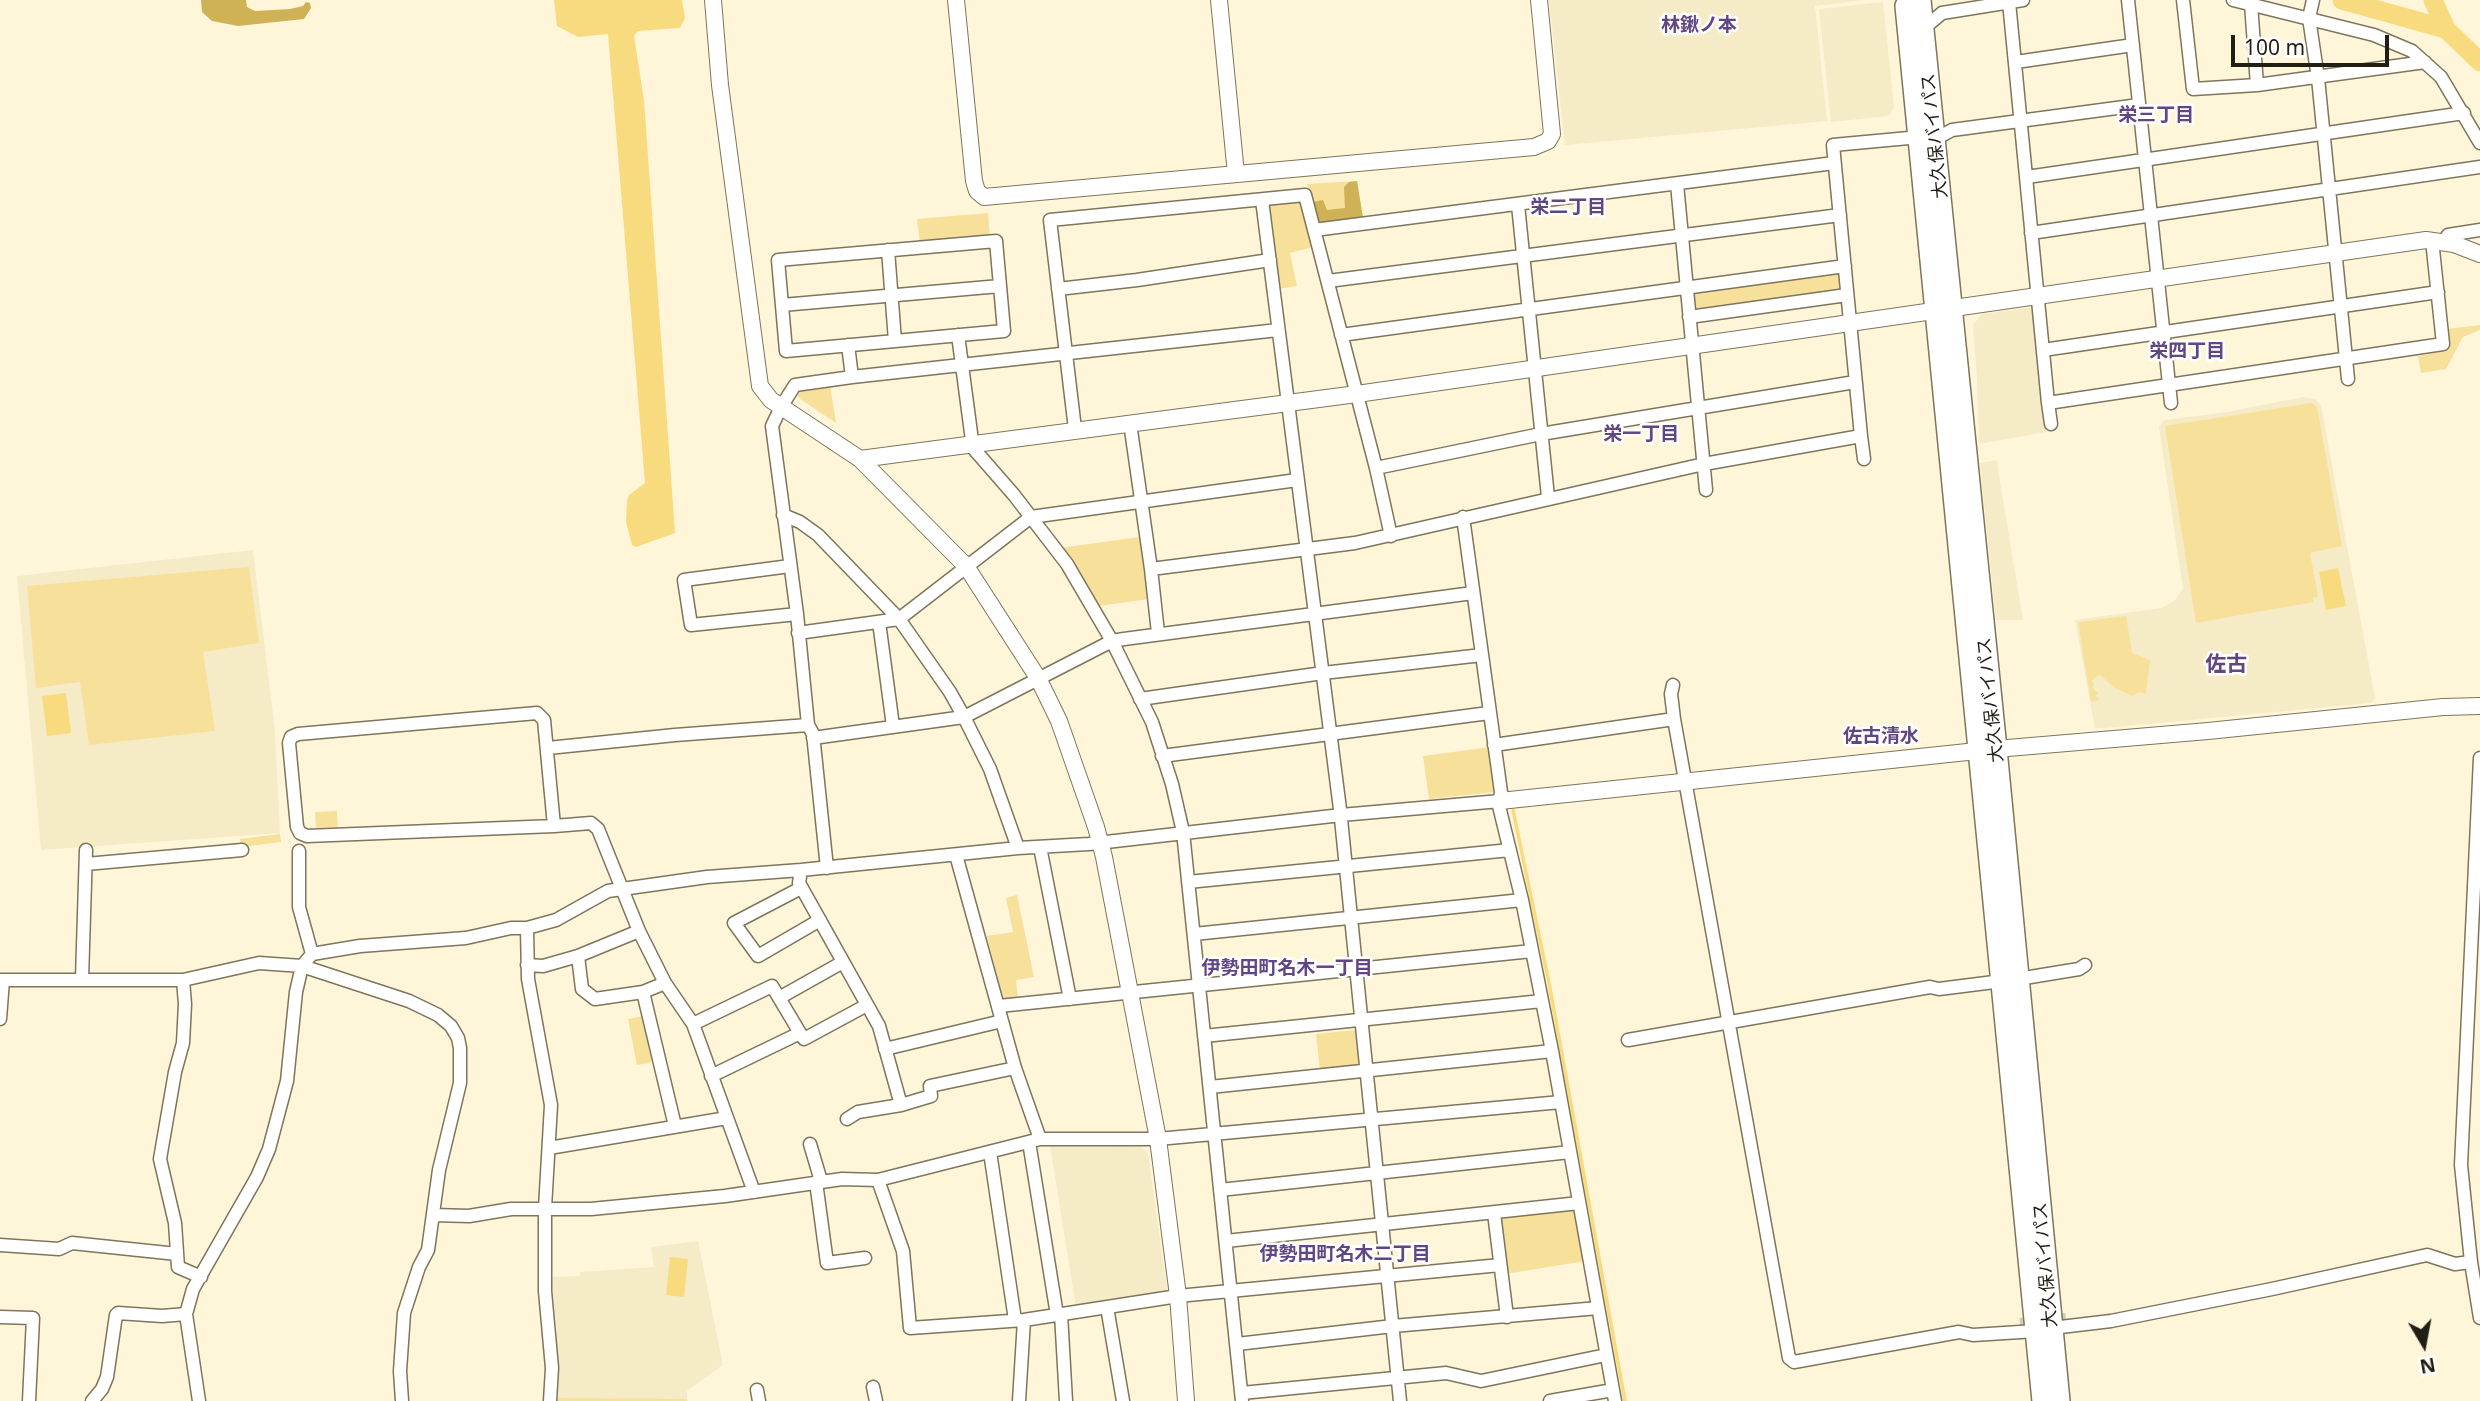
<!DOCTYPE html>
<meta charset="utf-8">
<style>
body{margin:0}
#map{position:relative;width:2480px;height:1401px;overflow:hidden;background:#fff6d9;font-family:"Noto Sans",sans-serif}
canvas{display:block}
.north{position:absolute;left:2389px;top:1310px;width:70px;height:70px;-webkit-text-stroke:5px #fff;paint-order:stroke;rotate:170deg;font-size:19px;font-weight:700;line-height:28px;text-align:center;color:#211e14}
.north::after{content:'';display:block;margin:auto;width:24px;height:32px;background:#211e14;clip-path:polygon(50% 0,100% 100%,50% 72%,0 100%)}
.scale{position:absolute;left:2231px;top:35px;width:158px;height:32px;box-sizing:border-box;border:4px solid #211e14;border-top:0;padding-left:9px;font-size:21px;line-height:24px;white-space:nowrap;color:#211e14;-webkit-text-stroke:5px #fff;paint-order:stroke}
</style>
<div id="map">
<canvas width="2480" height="1401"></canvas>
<div class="north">N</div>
<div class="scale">100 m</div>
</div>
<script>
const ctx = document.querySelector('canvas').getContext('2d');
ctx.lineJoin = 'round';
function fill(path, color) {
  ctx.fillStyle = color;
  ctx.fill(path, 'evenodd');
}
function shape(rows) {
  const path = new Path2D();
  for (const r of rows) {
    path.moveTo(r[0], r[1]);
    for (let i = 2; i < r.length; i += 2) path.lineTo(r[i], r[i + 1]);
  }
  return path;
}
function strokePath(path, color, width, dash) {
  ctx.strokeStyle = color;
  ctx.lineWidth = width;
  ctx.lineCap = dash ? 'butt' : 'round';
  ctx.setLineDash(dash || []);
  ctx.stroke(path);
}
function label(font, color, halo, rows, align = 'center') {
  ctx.font = font + ' "Noto Sans","Noto Sans JP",sans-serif';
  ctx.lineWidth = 5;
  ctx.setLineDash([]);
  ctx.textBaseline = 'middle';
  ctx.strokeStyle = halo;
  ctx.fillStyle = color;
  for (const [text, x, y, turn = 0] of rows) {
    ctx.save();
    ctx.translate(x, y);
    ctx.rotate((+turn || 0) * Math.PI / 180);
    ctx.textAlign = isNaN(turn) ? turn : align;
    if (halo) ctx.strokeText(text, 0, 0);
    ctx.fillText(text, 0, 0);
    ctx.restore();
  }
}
const built = shape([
 [1549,0,1864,0,1815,6,1827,121,1565,145],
 [1883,2,1894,107,1889,116,1831,122,1819,9],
 [2034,307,2046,432,1979,444,1977,379,1973,325,1982,314],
 [2303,397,2315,399,2321,405,2375,698,2371,703,2095,729,2075,620,2161,608,2174,601,2183,589,2159,427,2164,420,2227,412],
 [1997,460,2000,482,2023,620,1996,620,1980,463],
 [253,550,275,731,280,833,41,850,17,576],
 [1050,1146,1142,1147,1148,1154,1167,1289,1162,1294,1076,1307],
 [698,1241,723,1365,687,1391,687,1401,556,1401,557,1331,551,1277,580,1276,580,1272,654,1267,651,1247]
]);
const green = shape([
 [1357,181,1363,218,1319,221,1307,184],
 [1296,199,1303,203,1313,247,1290,253,1297,286,1278,289,1268,210,1272,203],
 [988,213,990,238,920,244,917,219],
 [1837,270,1841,273,1843,290,1693,314,1691,295,1694,289],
 [2480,325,2480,330,2463,337,2446,369,2421,373,2418,356,2446,351,2448,348,2447,329],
 [830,385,836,423,800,399,796,393,797,390],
 [2312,403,2317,407,2342,546,2310,553,2318,596,2313,598,2313,602,2196,623,2165,426],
 [1139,537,1149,599,1098,606,1060,548],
 [249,567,259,643,203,652,215,731,89,745,80,682,36,688,27,586],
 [2126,616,2132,653,2150,660,2146,694,2139,692,2132,696,2115,688,2099,674,2092,681,2094,684,2092,688,2098,693,2095,696,2100,700,2091,702,2078,622],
 [1490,747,1496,792,1429,799,1423,756],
 [337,811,338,827,316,828,315,812],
 [280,834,281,842,241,847,240,839],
 [1017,895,1034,977,1016,980,1018,999,1003,1000,987,936,1013,932,1006,898],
 [643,1016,654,1058,650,1063,637,1065,628,1019],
 [1355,1030,1359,1067,1320,1071,1316,1034],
 [1577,1209,1586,1261,1505,1274,1499,1216],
 [556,1398,687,1399,687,1401,556,1401]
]);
const forest = shape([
 [201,0,246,0,247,7,255,11,290,9,303,6,306,2,310,3,311,8,304,19,238,26,212,21,202,12],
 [1357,181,1363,218,1323,223,1319,221,1313,202,1323,200,1327,210,1345,208,1344,187,1349,182]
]);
const water = shape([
 [554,0,682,0,685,18,680,28,638,31,634,36,644,100,675,533,636,547,632,545,626,522,627,501,629,495,645,483,608,34,578,37,557,26],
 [2338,568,2346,606,2326,610,2319,572],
 [66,693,71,733,47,736,42,696],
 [670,1257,688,1259,684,1297,666,1295]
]);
const stream = shape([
 [1513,810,1549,983,1625,1401]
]);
const river = shape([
 [2342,0,2446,29],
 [2433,0,2446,29,2480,62]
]);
const minorTunnel = shape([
 [2020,1324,2066,1319]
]);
const minor = shape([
 [2128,0,2171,403],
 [2183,0,2193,89,2257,85,2425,62],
 [2233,0,2374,35,2412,51,2441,77,2480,143],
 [2313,0,2309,18,2318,78,2348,379],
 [2009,2,2048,403,2443,344,2432,240],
 [2251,4,2257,85],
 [1929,24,1942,13,2023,0],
 [2016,62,2133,45],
 [1936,144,1941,136,1952,130,2139,105],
 [2027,177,2464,113],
 [1677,184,1706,490],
 [1262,200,1340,809,1400,1401],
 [1518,205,1548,497],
 [1314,230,1834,163],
 [2031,233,2480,167],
 [996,241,1004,331,786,351,778,260,996,241],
 [2444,241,2448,235,2480,230],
 [888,250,895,341],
 [1328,281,1840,215],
 [1058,289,1137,280,1270,260],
 [782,305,1000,286],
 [1689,317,1847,295],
 [958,335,973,448,1014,495,1067,564,1112,641,1152,722,1172,784,1183,832,1242,1401],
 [1341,335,1845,266],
 [848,345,852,377],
 [2043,350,2438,292],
 [2048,403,2051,424],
 [1130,423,1151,569,1158,633],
 [1075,429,1050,220,1305,195,1376,468,1391,536],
 [1861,436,1864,459],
 [1376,468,1541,434,1855,382],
 [783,515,800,522,818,535,899,619,950,692,964,717,990,769,1018,848],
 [1463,517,1501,792,1499,806,1522,900,1552,1051,1615,1401],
 [790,566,684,580,691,625,797,614],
 [1151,569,1355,543,1704,464,1861,436,1833,145,1920,137],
 [879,622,893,726],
 [798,633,899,619,1031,517,1297,480],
 [1673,685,1671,694,1674,719],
 [1140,699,1323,673,1482,655],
 [813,738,964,717,1112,641,1124,639,1473,593],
 [1494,745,1674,719,1789,1358,1794,1362,1959,1332,1973,1335,2036,1331],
 [548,748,675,735,808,725],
 [1162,756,1489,713],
 [2480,758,2461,1165,2471,1262,2480,1318],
 [554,826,544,720,537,713,298,734,291,737,289,743,297,827,300,833,307,836,554,826,591,823,598,829,639,931,665,983,693,1024,754,1192],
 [1040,847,1070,999],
 [299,851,299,907,312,954],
 [956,855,1015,1068,1040,1139],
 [86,864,242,850],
 [827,868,813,734,808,725,797,614,772,426,781,407,795,385,852,377,1278,330],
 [801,870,799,883,879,1026,901,1105],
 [1188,882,1510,850],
 [801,888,734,923,758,956,820,920],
 [527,928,528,979,551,1105,545,1208,545,1291,552,1368,550,1401],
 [1194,934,1522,900],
 [578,956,582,989,595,999,643,992,665,983],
 [527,965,543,966,578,956,639,931],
 [82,979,86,850],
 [2018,979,2079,969,2085,965],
 [0,980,183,980,259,963,302,966,409,1001,438,1015,451,1026,458,1038,460,1048,460,1083,439,1170,428,1250,419,1267,404,1313,400,1371,402,1401],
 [183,980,185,1004,183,1043,175,1072,160,1159,175,1223,178,1267,201,1277],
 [643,992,675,1126],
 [779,998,843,962],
 [999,1006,1532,951],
 [0,1019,3,980],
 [693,1024,772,986,800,1033,711,1076],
 [800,1033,804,1039,867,1005],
 [1204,1036,1542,1001],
 [1628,1040,1930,987,1939,989,2002,981],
 [885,1049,1002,1021],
 [1210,1087,1552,1051],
 [847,1119,858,1112,901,1105,931,1096,930,1086,1015,1068],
 [1029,1142,1057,1315],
 [810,1144,821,1181],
 [549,1148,727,1118],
 [990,1152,1015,1320],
 [878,1180,903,1251,910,1328,1024,1320,1178,1296,1500,1265],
 [816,1182,827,1263,865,1258],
 [1220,1190,1570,1152],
 [1494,1213,1507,1317],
 [433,1215,469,1216,511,1209,591,1209,725,1196,842,1179,878,1180,1040,1139,1158,1139,1561,1102],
 [1226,1241,1579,1203],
 [0,1245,59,1249,72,1243,177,1254],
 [1107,1307,1123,1401],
 [1061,1314,1066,1401],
 [0,1317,33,1318,29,1401],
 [2052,1328,2111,1321,2272,1289,2427,1255,2455,1264,2471,1262],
 [1237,1344,1393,1326,1598,1308],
 [873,1387,876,1401],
 [757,1390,759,1401],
 [1242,1393,1446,1373,1481,1381,1606,1355],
 [92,1401,102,1389,107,1377,116,1315,118,1313,162,1316,186,1314],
 [199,1401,186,1314,193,1289,257,1177,269,1149,287,1081,296,992,302,966,312,954,360,946,466,938,511,928,527,928,556,920,608,891,707,877,801,870,1018,848,1089,844,1341,815,1500,801],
 [1019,1401,1024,1320],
 [1550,1401,1613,1390]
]);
const tertiary = shape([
 [713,0,720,85,760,386,771,400,860,459,966,566,1038,678,1059,721,1096,827,1104,857,1158,1139,1178,1296,1186,1401],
 [956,0,974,181,977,191,984,197,1534,147,1548,141,1552,134,1539,0],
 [1219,0,1236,174],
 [860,459,1357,394,2426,240,2454,244,2480,254],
 [1500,801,1996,749,2208,731,2443,707,2480,706]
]);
const trunk = shape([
 [1920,0,1996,749,2059,1401],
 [1906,6,2043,1401]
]);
const streetNames = [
 ["大久保バイパス",1935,136,-96],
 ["大久保バイパス",1991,700,-96],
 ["大久保バイパス",2046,1265,-95]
];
const neighbourhoodNames = [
 ["林鍬ノ本",1699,26],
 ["栄三丁目",2156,116],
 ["栄二丁目",1568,208],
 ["栄四丁目",2187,352],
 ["栄一丁目",1641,435],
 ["佐古清水",1881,737],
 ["伊勢田町名木一丁目",1287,969],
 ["伊勢田町名木二丁目",1345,1255]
];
const quarterNames = [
 ["佐古",2226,665]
];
fill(built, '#f6ebc7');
fill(green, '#f7e09a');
fill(forest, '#cfb256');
fill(water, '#f9db7f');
strokePath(stream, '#f9db7f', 3.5);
strokePath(river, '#f9db7f', 19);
strokePath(minorTunnel, '#d3cbb2', 12, [12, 6]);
strokePath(minor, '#7d755c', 15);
strokePath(tertiary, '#7d755c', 18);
strokePath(trunk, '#7d755c', 24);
strokePath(minor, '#fff', 12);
strokePath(tertiary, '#fff', 16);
strokePath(trunk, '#fff', 21);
label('18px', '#211e14', '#fff', streetNames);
label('bold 19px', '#604683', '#fff', neighbourhoodNames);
label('bold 21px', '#604683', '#fff', quarterNames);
</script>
